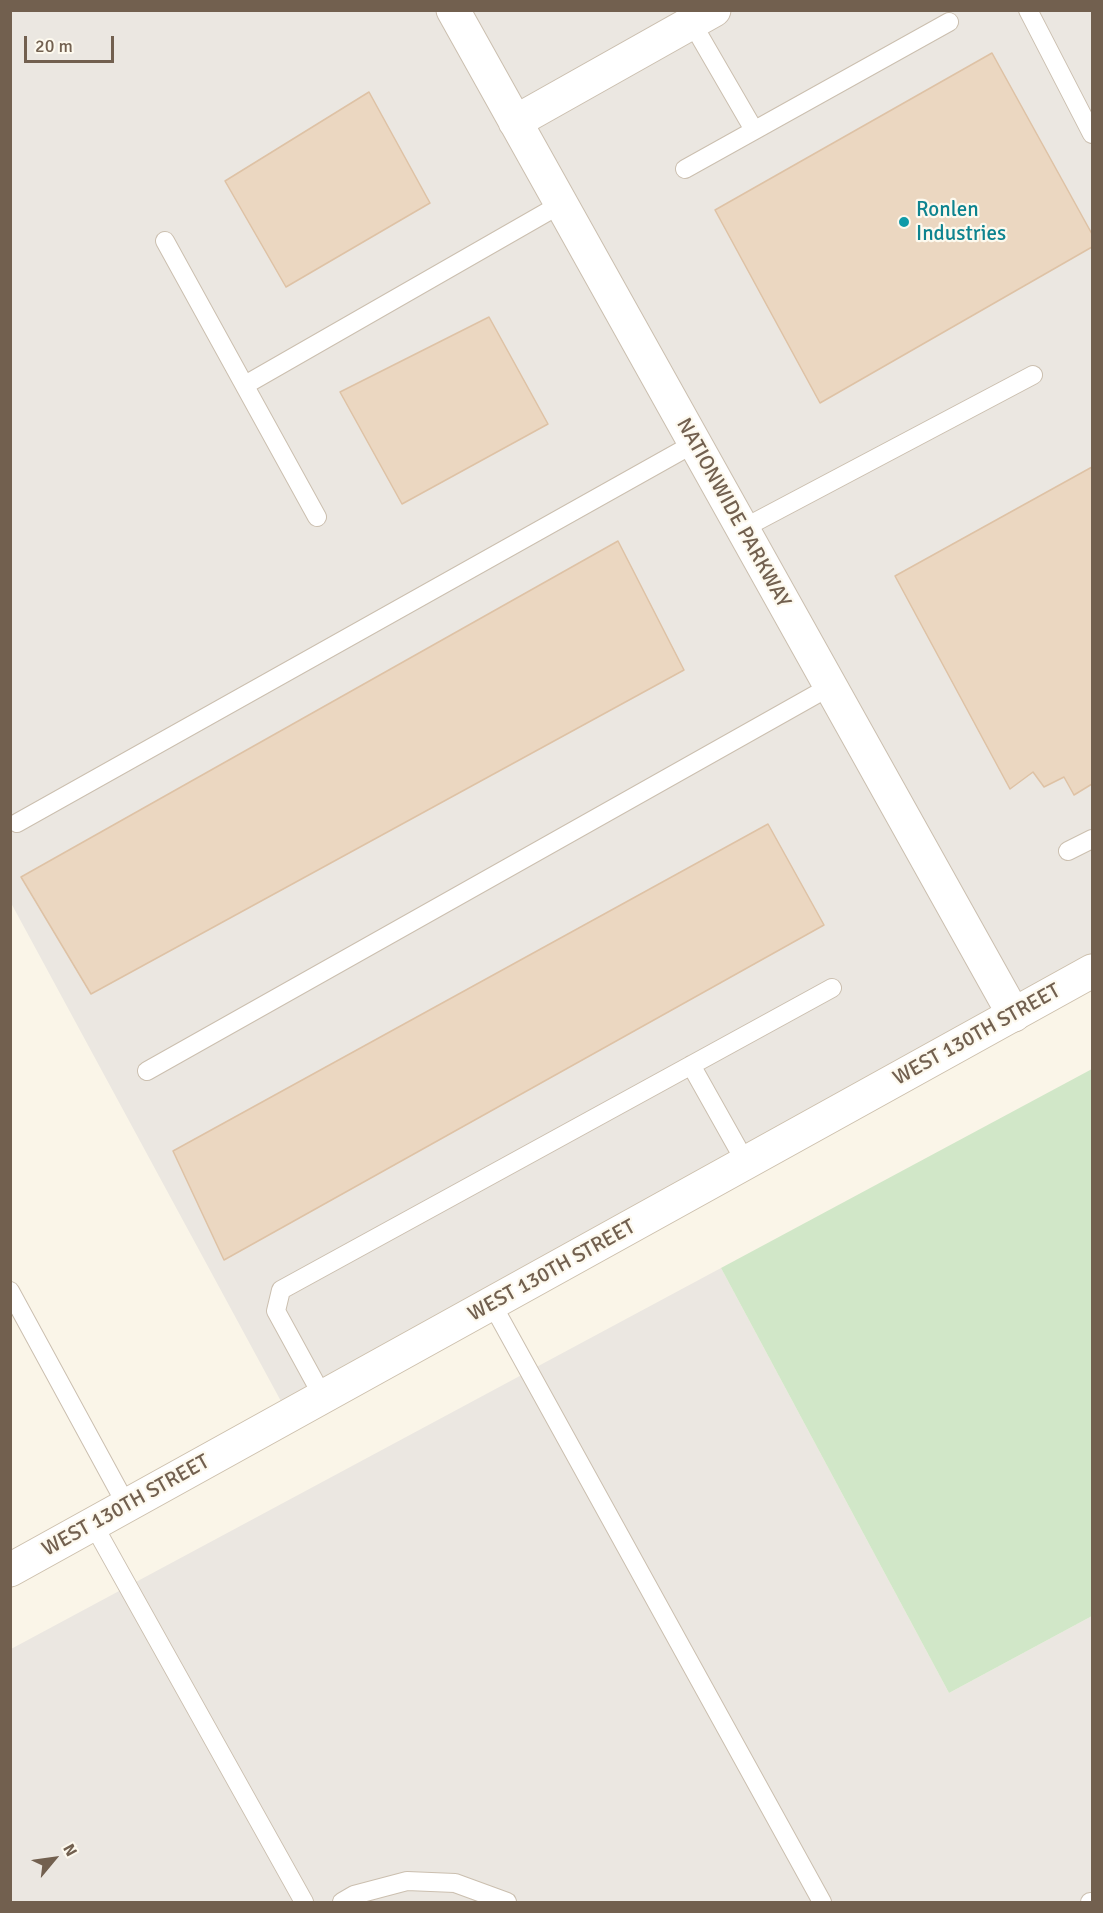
<!DOCTYPE html>
<style>
body{margin:0}
#map{position:relative;width:1103px;height:1913px;overflow:hidden;background:#faf5e8;font-family:Signika,sans-serif}
canvas{display:block}
.frame{position:absolute;inset:0;border:12px solid #72604f;pointer-events:none}
.north{position:absolute;left:24px;top:1829px;width:60px;height:60px;-webkit-text-stroke:4px #fdf9ee;paint-order:stroke;rotate:61deg;font-size:16px;font-weight:700;line-height:24px;text-align:center;color:#72604f}
.north::after{content:'';display:block;margin:auto;width:21px;height:27px;background:#72604f;clip-path:polygon(50% 0,100% 100%,50% 72%,0 100%)}
.scale{position:absolute;left:24px;top:36px;width:90px;height:27px;box-sizing:border-box;border:3px solid #72604f;border-top:0;padding-left:8px;font-size:18px;line-height:21px;white-space:nowrap;color:#72604f;-webkit-text-stroke:4px #fdf9ee;paint-order:stroke}
</style>
<div id="map">
<canvas width="1103" height="1913"></canvas>
<div class="frame"></div>
<div class="north">N</div>
<div class="scale">20 m</div>
</div>
<script>
const ctx = document.querySelector('canvas').getContext('2d');
ctx.lineJoin = 'round';
function fill(path, color) {
  ctx.fillStyle = color;
  ctx.fill(path, 'evenodd');
}
function shape(rows) {
  const path = new Path2D();
  for (const r of rows) {
    path.moveTo(r[0], r[1]);
    for (let i = 2; i < r.length; i += 2) path.lineTo(r[i], r[i + 1]);
  }
  return path;
}
function strokePath(path, color, width, dash) {
  ctx.strokeStyle = color;
  ctx.lineWidth = width;
  ctx.lineCap = dash ? 'butt' : 'round';
  ctx.setLineDash(dash || []);
  ctx.stroke(path);
}
function label(font, color, halo, rows, align = 'center') {
  ctx.font = font + ' Signika,sans-serif';
  ctx.lineWidth = 4.5;
  ctx.setLineDash([]);
  ctx.textBaseline = 'middle';
  ctx.strokeStyle = halo;
  ctx.fillStyle = color;
  for (const [text, x, y, turn = 0] of rows) {
    ctx.save();
    ctx.translate(x, y);
    ctx.rotate((+turn || 0) * Math.PI / 180);
    ctx.textAlign = isNaN(turn) ? turn : align;
    if (halo) ctx.strokeText(text, 0, 0);
    ctx.fillText(text, 0, 0);
    ctx.restore();
  }
}
const industrial = shape([
 [10,11,1092,11,1092,968,289,1416,11,903],
 [721,1268,949,1693,1092,1616,1092,1902,11,1902,11,1649]
]);
const green = shape([
 [1092,1069,1092,1616,949,1693,721,1268]
]);
const building = shape([
 [992,53,1092,234,1092,247,820,403,715,210,992,53],
 [369,92,430,203,286,287,225,181,369,92],
 [489,317,548,424,402,504,340,392,489,317],
 [1092,467,1092,784,1074,795,1064,777,1044,787,1033,772,1010,789,895,576,1092,467],
 [618,541,684,670,91,994,21,877,618,541],
 [768,824,824,925,224,1260,173,1151,768,824]
]);
const service = shape([
 [1028,10,1092,134],
 [692,23,754,130],
 [685,169,949,22],
 [165,241,317,517],
 [245,385,561,204],
 [742,529,1033,375],
 [17,823,695,443],
 [1068,851,1092,839],
 [691,1065,746,1163],
 [147,1071,831,686],
 [10,1291,127,1506],
 [492,1304,822,1902],
 [323,1397,276,1311,281,1290,832,988],
 [93,1524,304,1902],
 [342,1902,354,1895,407,1881,455,1883,507,1902],
 [1090,1902,1092,1902]
]);
const minor = shape([
 [453,10,1014,1015],
 [515,122,714,10]
]);
const secondary = shape([
 [10,1570,1092,971]
]);
const markers = [
 [904,222,6,"#0f9aa8"]
];
const cultureNames = [
 ["Ronlen",916,210],
 ["Industries",916,234]
];
const streetNames = [
 ["NATIONWIDE PARKWAY",733,513,61],
 ["WEST 130TH STREET",977,1035,-29],
 ["WEST 130TH STREET",552,1271,-29],
 ["WEST 130TH STREET",126,1506,-29]
];
fill(industrial, '#ebe7e1');
fill(green, '#d1e7c8');
fill(building, '#ebd7c1');
strokePath(building, '#dec2a5', 1.5);
strokePath(service, '#cbbfaf', 20);
strokePath(minor, '#cbbfaf', 35);
strokePath(secondary, '#cdc0ad', 35);
strokePath(service, '#fff', 18);
strokePath(minor, '#fff', 33);
strokePath(secondary, '#fff', 33);
for (const [x, y, r, color] of markers) {
  const dot = new Path2D();
  dot.arc(x, y, r, 0, 2 * Math.PI);
  ctx.fillStyle = color;
  ctx.fill(dot);
  strokePath(dot, '#fdf9ee', 2);
}
label('21px', '#0d838f', '#fdf9ee', cultureNames, 'left');
label('21px', '#72604f', '#fdf9ee', streetNames);
</script>
